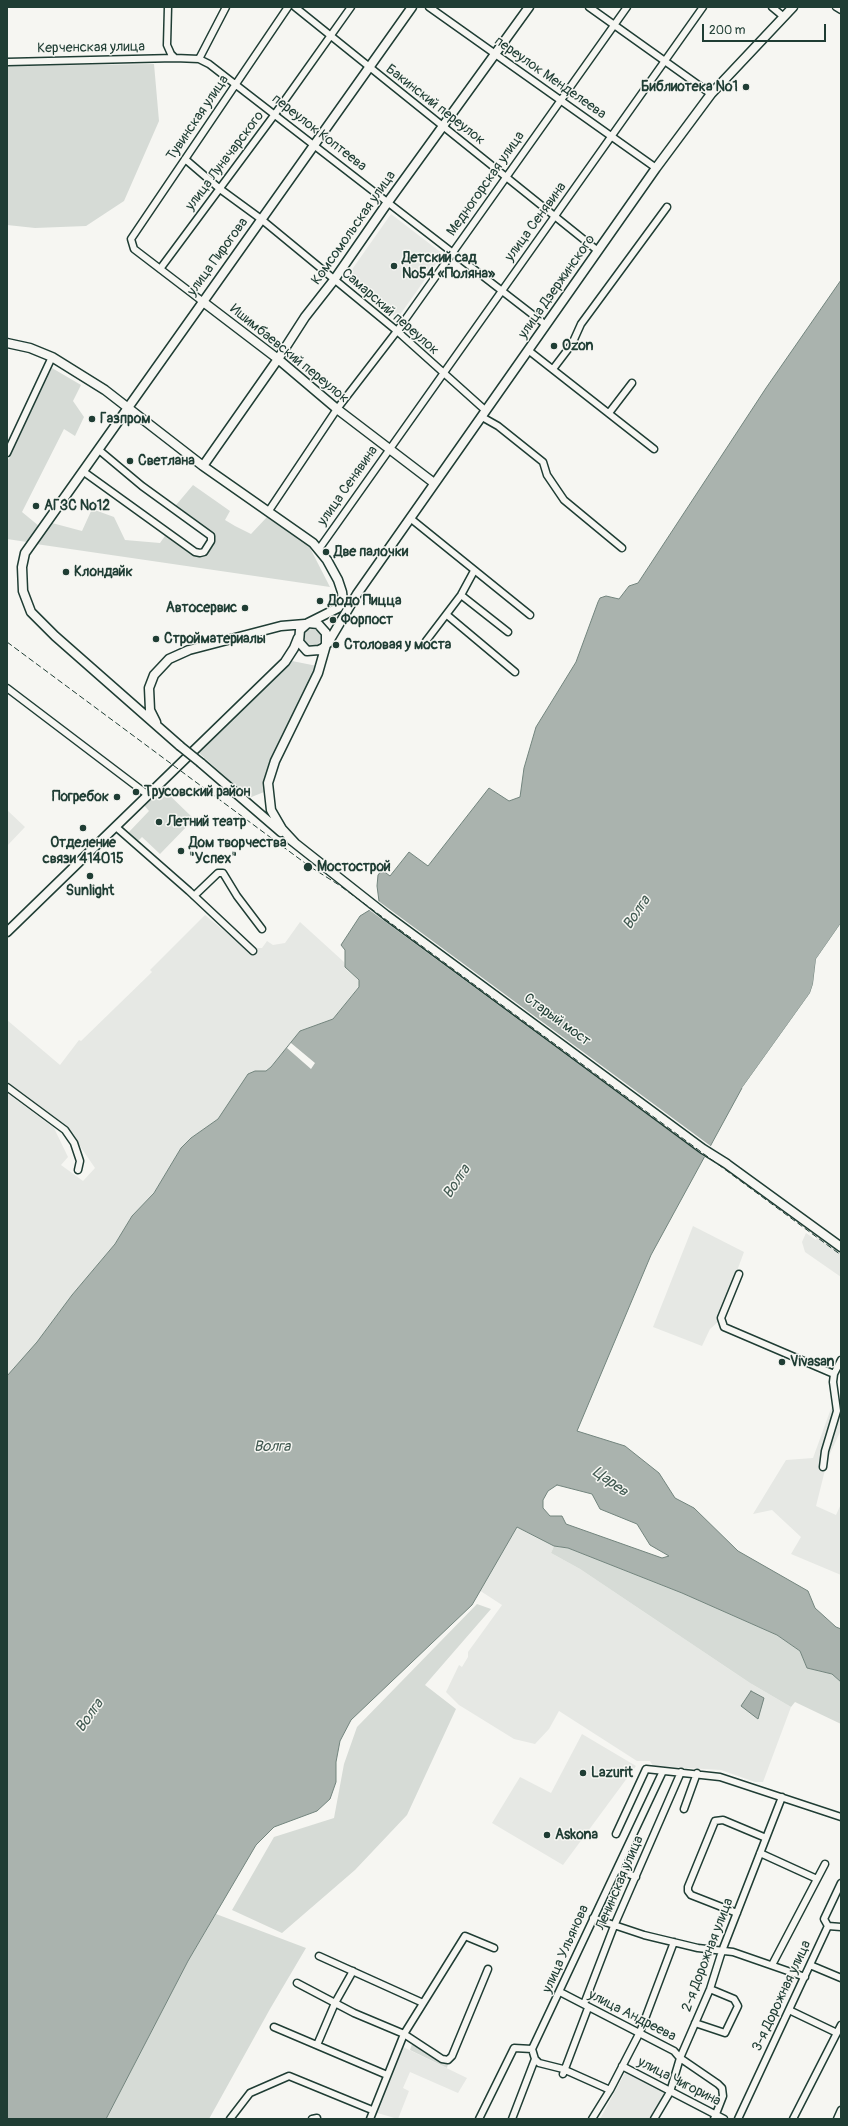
<!DOCTYPE html>
<meta charset="utf-8">
<style>
body{margin:0}
#map{position:relative;width:848px;height:2126px;overflow:hidden;background:#f6f6f2;font-family:Pangolin,sans-serif}
canvas{display:block}
.frame{position:absolute;inset:0;border:8px solid #1f3d34;pointer-events:none}
.scale{position:absolute;left:702px;top:24px;width:124px;height:18px;box-sizing:border-box;border:2px solid #1f3d34;border-top:0;padding-left:5px;font-size:12px;line-height:14px;white-space:nowrap;color:#1f3d34;-webkit-text-stroke:3px #f6f6f2;paint-order:stroke}
</style>
<div id="map">
<canvas width="848" height="2126"></canvas>
<div class="frame"></div>
<div class="scale">200 m</div>
</div>
<script>
const ctx = document.querySelector('canvas').getContext('2d');
ctx.lineJoin = 'round';
function fill(path, color) {
  ctx.fillStyle = color;
  ctx.fill(path, 'evenodd');
}
function shape(rows) {
  const path = new Path2D();
  for (const r of rows) {
    if (r.length === 3) {
      path.moveTo(r[0] + r[2], r[1]);
      path.arc(r[0], r[1], r[2], 0, 2 * Math.PI);
      continue;
    }
    path.moveTo(r[0], r[1]);
    for (let i = 2; i < r.length; i += 2) path.lineTo(r[i], r[i + 1]);
  }
  return path;
}
function strokePath(path, color, width, dash) {
  ctx.strokeStyle = color;
  ctx.lineWidth = width;
  ctx.lineCap = dash ? 'butt' : 'round';
  ctx.setLineDash(dash || []);
  ctx.stroke(path);
}
function label(font, color, halo, rows, align = 'center') {
  ctx.font = font + ' Pangolin,sans-serif';
  ctx.lineWidth = 3;
  ctx.setLineDash([]);
  ctx.textBaseline = 'middle';
  ctx.strokeStyle = halo;
  ctx.fillStyle = color;
  for (const [text, x, y, turn = 0] of rows) {
    ctx.save();
    ctx.translate(x, y);
    ctx.rotate((+turn || 0) * Math.PI / 180);
    ctx.textAlign = isNaN(turn) ? turn : align;
    if (halo) ctx.strokeText(text, 0, 0);
    ctx.fillText(text, 0, 0);
    ctx.restore();
  }
}
const built = shape([
 [391,214,443,254,397,319,346,278],
 [7,810,25,827,7,846],
 [205,915,250,952,256,948,262,948,267,941,273,945,285,943,300,922,344,962,347,970,359,981,359,986,333,1019,300,1031,271,1067,266,1071,248,1074,218,1119,191,1138,181,1148,154,1193,132,1216,115,1244,72,1295,37,1342,7,1376,7,1093,54,1128,68,1157,61,1165,83,1181,95,1168,67,1127,7,1082,7,1020,60,1065,79,1040,81,1041,152,972,150,970],
 [693,1226,744,1252,718,1322,710,1329,702,1346,653,1327],
 [806,1233,816,1240,818,1236,841,1251,841,1277,805,1252,802,1242],
 [833,1403,841,1414,841,1430,828,1458,816,1506,836,1515,841,1504,841,1575,791,1554,801,1537,772,1510,753,1514,786,1460,813,1458],
 [517,1527,554,1546,551,1553,580,1569,750,1683,791,1707,763,1782,755,1782,721,1770,653,1766,650,1761,637,1761,559,1711,549,1729,535,1744,514,1739,459,1705,446,1692,459,1665,462,1667,468,1657,468,1652,502,1605,479,1590],
 [582,1734,636,1766,563,1865,492,1823,520,1777,551,1793],
 [401,2046,467,2078,458,2093,410,2072,403,2088,409,2091,398,2119,374,2112],
 [626,2071,667,2094,652,2119,600,2119]
]);
const green = shape([
 [154,64,159,121,124,201,86,226,35,228,7,225,7,66],
 [52,368,81,385,73,401,84,417,75,436,64,429,22,512,39,526,27,542,7,539,7,462],
 [193,485,230,511,225,520,235,526,251,534,267,517,309,546,330,587,36,544,52,523,82,531,92,509,114,517,125,540,160,543,167,533,201,557,213,540,211,536,171,511],
 [312,638,9],
 [292,661,317,666,267,770,264,792,249,798,197,751],
 [161,787,194,819,160,854,142,837,137,842,128,833,149,811,143,804],
 [554,1546,568,1548,682,1593,777,1635,800,1651,807,1668,832,1674,841,1682,841,1724,795,1702,791,1707,750,1683,580,1569,551,1553],
 [477,1604,491,1609,425,1685,456,1709,407,1815,355,1870,282,1933,232,1910,274,1837,334,1818,344,1764,357,1727],
 [216,1914,306,1948,270,2009,209,2119,106,2119,188,1961],
 [412,2044,448,2064,447,2068,410,2050]
]);
const water = shape([
 [841,280,841,923,816,959,813,984,810,993,742,1088,651,1255,577,1431,625,1446,659,1473,675,1498,694,1508,738,1551,808,1591,815,1608,836,1627,841,1629,841,1682,832,1674,807,1668,800,1651,777,1635,682,1593,568,1548,554,1546,517,1527,472,1605,351,1720,340,1741,336,1762,336,1782,330,1799,317,1811,274,1827,256,1845,188,1961,106,2119,7,2119,7,1376,37,1342,72,1295,115,1244,132,1216,154,1193,181,1148,191,1138,218,1119,248,1074,255,1071,266,1071,271,1067,300,1031,333,1019,359,987,359,980,345,967,345,950,341,945,360,916,373,908,379,901,377,886,378,875,382,870,390,876,409,852,428,866,489,788,509,801,520,797,524,768,536,727,576,662,598,602,600,598,606,596,619,599,629,586,638,583,766,388,841,280],
 [557,1485,592,1494,600,1509,637,1524,650,1545,669,1556,662,1558,566,1524,562,1516,550,1516,543,1508,543,1500,548,1491,557,1485],
 [751,1691,764,1698,758,1719,741,1706,751,1691]
]);
const pier = shape([
 [377,900,712,1147,706,1158,368,909],
 [841,923,841,926,818,960,815,984,811,994,744,1089,742,1088,810,993,813,984,816,959],
 [291,1043,315,1063,311,1069,287,1048]
]);
const minor = shape([
 [168,7,167,45,171,54,175,58,199,59,209,64,546,325],
 [295,7,598,251],
 [429,7,656,168],
 [589,7,711,94],
 [772,7,784,17],
 [836,7,841,10],
 [199,59,226,7],
 [7,62,175,58],
 [185,159,220,189,261,219,397,331,485,410],
 [160,269,275,114,351,7],
 [202,301,134,249,131,239,288,7],
 [528,350,654,449],
 [553,369,572,344,581,324,667,207],
 [609,413,632,383],
 [482,417,498,426,543,462,547,475,564,500,622,548],
 [7,453,52,357],
 [84,472,195,552,200,553,204,552,211,541,211,536,142,486,99,450],
 [268,512,337,409,397,331,627,7],
 [410,518,530,615],
 [319,549,703,7],
 [461,595,508,632],
 [447,615,515,672],
 [426,641,461,595,474,571],
 [7,688,148,795],
 [116,827,189,891,253,951],
 [194,896,218,873,223,873,237,896,262,929],
 [7,1087,65,1130,74,1143,80,1161,78,1170],
 [739,1274,721,1318,724,1327,834,1374],
 [823,1467,825,1451,837,1411,833,1382,834,1374,841,1360],
 [684,1809,697,1773],
 [616,1834,646,1769,720,1777,841,1817],
 [760,1853,817,1879],
 [617,1869,636,1877],
 [737,1913,691,1895,688,1891,688,1887,715,1821,723,1820,766,1838],
 [593,1918,644,1935,698,1948,733,1952,805,1977],
 [828,1926,841,1927],
 [319,1956,423,2003],
 [772,1965,825,1864],
 [810,1965,841,1978],
 [297,1983,354,2013,404,2034,442,2059,448,2060,452,2056,488,1969],
 [560,1992,674,2051,680,2058,718,2084,722,2088,723,2096,714,2119],
 [584,2004,614,1926,681,1772],
 [789,2010,837,2033],
 [695,2023,725,2033,738,2006,734,1999,710,1989],
 [274,2027,387,2075],
 [317,2045,335,2003,353,1971],
 [532,2049,535,2059,539,2063,563,2069,610,2090],
 [622,2066,724,2119],
 [563,2074,588,2008],
 [230,2119,250,2093,289,2076,372,2110],
 [312,2119,317,2118],
 [370,2119,404,2034,465,1936,494,1948],
 [479,2119,514,2048,532,2049,663,1771],
 [512,2119,535,2059],
 [592,2119,610,2090,640,2032,674,1942],
 [654,2119,670,2092,680,2058,710,1989,722,1951,782,1797],
 [738,2119,828,1926,824,1919,841,1883],
 [793,2119,841,2025],
 [837,2119,841,2110]
]);
const major = shape([
 [202,301,278,359,337,409,434,483],
 [7,343,30,348,52,357,105,390,203,466,313,543,327,560,338,580,342,592,343,601,338,608,308,623],
 [203,466,278,359,305,317,334,280,388,202,529,7],
 [156,722,150,710,149,688,154,675,169,659,189,650,281,626,305,624],
 [180,746,55,636,31,612,23,591,22,567,25,553,412,7],
 [201,763,281,832],
 [291,840,386,915,703,1149,727,1164],
 [295,843,282,829,271,810,268,783,275,761,318,673,326,645,326,633,318,624,308,623,300,630,299,642,307,651,319,650,323,648,328,643,357,594,656,168,711,94,793,7],
 [7,932,285,662,294,648,298,638],
 [724,1162,841,1247]
]);
const rail = shape([
 [7,642,309,866,339,885,841,1255]
]);
const majorBridge = shape([
 [180,746,201,763]
]);
const markers = [
 [746,87,4,"#1f3d34"],
 [394,266,4,"#1f3d34"],
 [554,346,4,"#1f3d34"],
 [92,419,4,"#1f3d34"],
 [130,461,4,"#1f3d34"],
 [36,506,4,"#1f3d34"],
 [326,552,4,"#1f3d34"],
 [66,572,4,"#1f3d34"],
 [320,601,4,"#1f3d34"],
 [245,608,4,"#1f3d34"],
 [333,620,4,"#1f3d34"],
 [156,639,4,"#1f3d34"],
 [336,645,4,"#1f3d34"],
 [136,792,4,"#1f3d34"],
 [117,797,4,"#1f3d34"],
 [159,822,4,"#1f3d34"],
 [83,828,4,"#1f3d34"],
 [181,851,4,"#1f3d34"],
 [308,867,5,"#1f3d34"],
 [90,876,4,"#1f3d34"],
 [782,1362,4,"#1f3d34"],
 [583,1773,4,"#1f3d34"],
 [547,1835,4,"#1f3d34"]
];
const streetNames = [
 ["Керченская улица",91,48,-1],
 ["переулок Менделеева",550,78,35],
 ["Бакинский переулок",435,105,38],
 ["Тувинская улица",198,118,-56],
 ["переулок Коптеева",319,133,38],
 ["улица Луначарского",225,161,-53],
 ["Медногорская улица",486,184,-55],
 ["улица Сенявина",536,222,-54],
 ["Комсомольская улица",354,228,-55],
 ["улица Пирогова",218,257,-54],
 ["улица Дзержинского",557,287,-55],
 ["Самарский переулок",390,312,41],
 ["Ишимбаевский переулок",289,354,39],
 ["улица Сенявина",348,486,-55],
 ["Старый мост",557,1020,36],
 ["Ленинская улица",620,1883,-67],
 ["улица Ульянова",566,1949,-66],
 ["2-я Дорожная улица",708,1955,-69],
 ["3-я Дорожная улица",782,1996,-65],
 ["улица Андреева",632,2016,27],
 ["улица Чигорина",679,2082,27]
];
const poiNames = [
 ["Библиотека №1",738,87,"right"],
 ["Детский сад",402,258],
 ["№54 «Поляна»",402,274],
 ["Ozon",562,346],
 ["Газпром",100,419],
 ["Светлана",138,461],
 ["АГЗС №12",44,506],
 ["Две палочки",334,552],
 ["Клондайк",74,572],
 ["Додо Пицца",328,601],
 ["Автосервис",237,608,"right"],
 ["Форпост",341,620],
 ["Стройматериалы",164,639],
 ["Столовая у моста",344,645],
 ["Трусовский район",144,792],
 ["Погребок",109,797,"right"],
 ["Летний театр",167,822],
 ["Отделение",83,843,"center"],
 ["связи 414015",83,859,"center"],
 ["Дом творчества",189,843],
 ["\"Успех\"",189,859],
 ["Мостострой",317,867],
 ["Sunlight",90,891,"center"],
 ["Vivasan",790,1362],
 ["Lazurit",591,1773],
 ["Askona",555,1835]
];
const waterNames = [
 ["Волга",637,913,-56],
 ["Волга",457,1182,-56],
 ["Волга",272,1447],
 ["Царев",610,1482,36],
 ["Волга",90,1716,-55]
];
fill(built, '#e6e8e4');
fill(green, '#d6dbd6');
fill(water, '#aab3ae');
strokePath(water, '#72847d', 1);
fill(pier, '#f6f6f2');
strokePath(minor, '#1f3d34', 9);
strokePath(major, '#1f3d34', 11);
strokePath(minor, '#f6f6f2', 6);
strokePath(major, '#f6f6f2', 8);
strokePath(rail, '#1f3d34', 1, [6, 3]);
strokePath(majorBridge, '#1f3d34', 11, []);
strokePath(majorBridge, '#f6f6f2', 8);
for (const [x, y, r, color] of markers) {
  const dot = new Path2D();
  dot.arc(x, y, r, 0, 2 * Math.PI);
  ctx.fillStyle = color;
  ctx.fill(dot);
  strokePath(dot, '#f6f6f2', 1.5);
}
label('14px', '#1f3d34', '#f6f6f2', streetNames);
label('bold 14px', '#1f3d34', '#f6f6f2', poiNames, 'left');
label('italic 15px', '#425a52', '#f6f6f2', waterNames);
</script>
